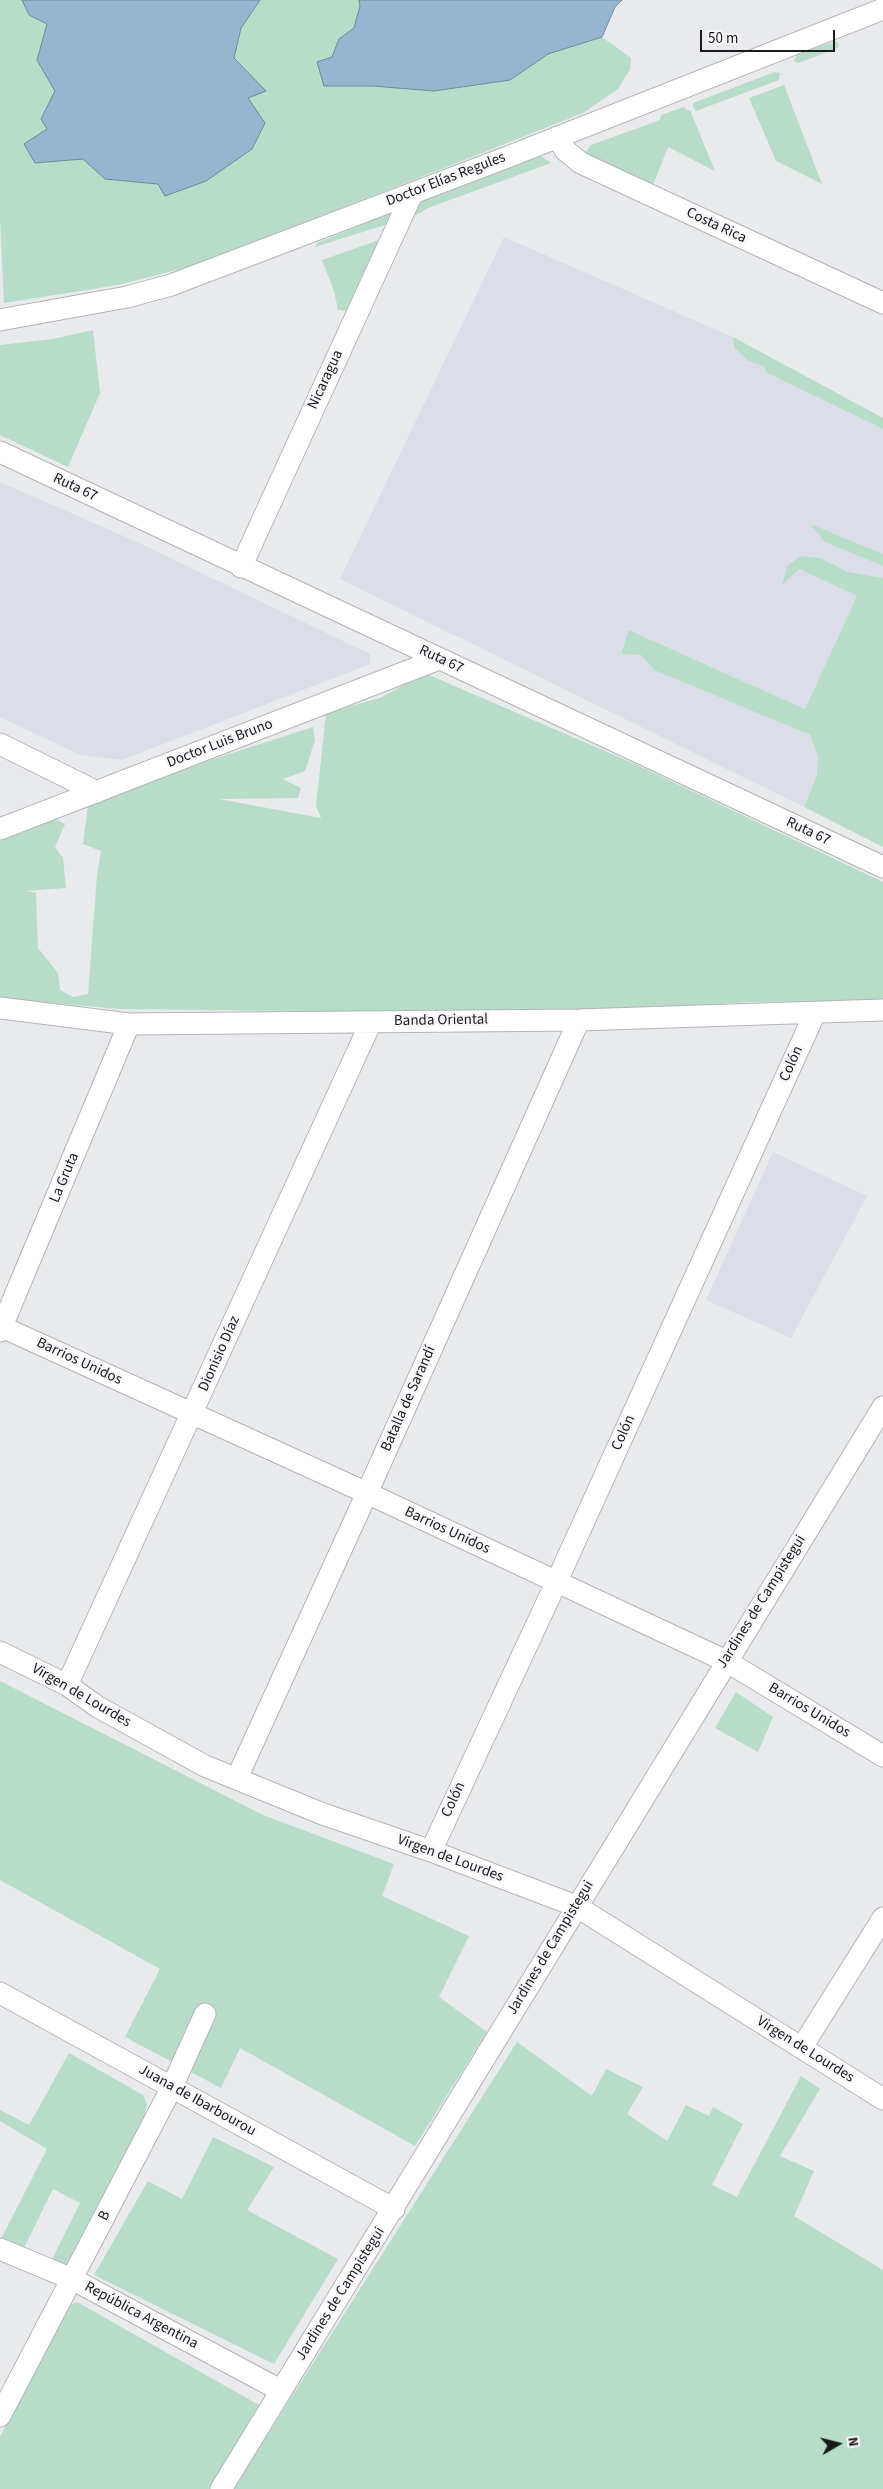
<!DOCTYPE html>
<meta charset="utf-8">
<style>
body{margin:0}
#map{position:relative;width:883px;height:2489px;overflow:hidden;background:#e9eaed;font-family:"Source Sans 3",sans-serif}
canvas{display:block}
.north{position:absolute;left:813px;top:2419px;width:50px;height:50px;-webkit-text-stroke:4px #f6f7fa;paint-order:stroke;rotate:82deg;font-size:14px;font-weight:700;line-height:20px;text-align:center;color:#1a1a1b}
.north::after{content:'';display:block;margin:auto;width:18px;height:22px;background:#1a1a1b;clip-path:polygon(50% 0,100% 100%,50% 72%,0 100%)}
.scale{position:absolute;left:700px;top:30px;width:135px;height:22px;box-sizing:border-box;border:2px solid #1a1a1b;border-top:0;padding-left:6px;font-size:15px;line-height:18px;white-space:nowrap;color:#1a1a1b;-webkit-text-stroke:4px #f6f7fa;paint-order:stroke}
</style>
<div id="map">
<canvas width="883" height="2489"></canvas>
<div class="north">N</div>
<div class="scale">50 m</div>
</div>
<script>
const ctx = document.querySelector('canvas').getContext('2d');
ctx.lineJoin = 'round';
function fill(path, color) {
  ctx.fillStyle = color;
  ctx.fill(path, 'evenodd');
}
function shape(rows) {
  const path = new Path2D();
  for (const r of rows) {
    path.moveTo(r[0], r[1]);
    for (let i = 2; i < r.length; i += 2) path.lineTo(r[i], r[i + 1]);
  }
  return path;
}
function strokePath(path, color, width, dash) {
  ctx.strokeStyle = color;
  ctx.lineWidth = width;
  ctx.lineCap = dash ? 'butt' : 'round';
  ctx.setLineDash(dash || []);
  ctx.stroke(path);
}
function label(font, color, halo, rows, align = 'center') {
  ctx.font = font + ' "Source Sans 3",sans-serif';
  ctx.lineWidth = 4.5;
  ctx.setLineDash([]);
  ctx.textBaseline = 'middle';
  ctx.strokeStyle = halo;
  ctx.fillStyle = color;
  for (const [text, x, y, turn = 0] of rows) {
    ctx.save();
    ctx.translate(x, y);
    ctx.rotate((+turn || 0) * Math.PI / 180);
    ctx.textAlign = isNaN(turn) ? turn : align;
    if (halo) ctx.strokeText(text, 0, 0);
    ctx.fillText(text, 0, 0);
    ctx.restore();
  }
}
const built = shape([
 [504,237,733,337,734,347,747,360,764,367,767,373,883,429,883,554,811,525,858,555,883,566,883,578,848,572,820,558,799,569,857,596,805,709,630,630,621,654,641,655,654,670,810,735,818,756,817,775,804,807,340,579],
 [0,482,135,541,370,654,370,664,122,760,80,755,0,717],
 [773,1152,867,1196,791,1338,706,1300]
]);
const green = shape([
 [0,0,22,0,29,15,47,24,37,60,56,91,41,119,105,179,159,184,247,98,265,91,234,58,241,28,260,0,359,0,360,6,354,28,339,39,332,57,324,86,373,86,434,91,510,80,548,54,602,37,631,58,630,69,618,89,583,113,444,168,192,266,118,285,4,303,0,218],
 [836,41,839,44,838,48,798,63,794,61,797,54],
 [775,72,780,73,779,80,696,111,693,107,693,103],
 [784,85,822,184,776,161,749,98],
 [684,107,687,110,690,110,715,171,668,147,652,188,586,158,585,153,591,145,660,120,661,115],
 [541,156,551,163,428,208,413,217,411,215,424,199],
 [390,213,393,216,388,224,315,247,317,243],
 [382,239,349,311,338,310,334,291,322,260],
 [93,330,100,393,68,467,0,435,0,345,53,339],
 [733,337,883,418,883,429,767,373,764,367,747,360,734,347],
 [810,524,883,554,883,566,825,542],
 [801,556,820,558,848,572,883,578,883,847,804,807,817,775,818,756,810,735,654,670,641,655,621,654,629,630,805,709,857,596,799,569,782,585,788,565],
 [422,675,429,675,635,764,883,882,883,1001,749,1002,568,1014,118,1009,0,998,0,838,54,818,65,824,55,847,63,858,66,888,26,891,36,893,38,948,58,973,60,990,73,997,88,994,97,876,101,851,83,844,88,806,192,766,313,727,315,740,305,771,283,779,301,788,298,798,219,799,321,818,316,806,326,713,380,698],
 [0,1681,263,1815,394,1864,382,1896,469,1936,439,1997,487,2032,415,2146,240,2048,221,2088,125,2037,160,1969,0,1880],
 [736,1692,773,1717,758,1752,715,1728],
 [517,2042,592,2096,606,2069,643,2087,627,2114,667,2141,686,2105,709,2116,713,2107,743,2124,712,2185,737,2197,801,2076,820,2089,780,2156,814,2171,794,2216,883,2270,883,2489,233,2489],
 [69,2053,143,2095,147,2104,144,2117,68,2266,47,2269,80,2203,53,2189,20,2256,0,2241,47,2149,0,2121,0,2110,29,2125],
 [213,2137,274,2167,247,2210,338,2259,274,2364,94,2275,148,2181,182,2199],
 [77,2302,259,2405,209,2489,0,2489,0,2437,68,2306]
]);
const water = shape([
 [22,0,260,0,241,28,234,58,266,91,248,98,265,123,252,149,206,181,165,196,158,184,105,179,83,159,35,163,24,144,47,129,41,119,55,91,37,60,47,24,29,15,22,0],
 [359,0,622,0,615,7,602,37,548,54,510,80,434,91,373,86,324,86,317,62,332,57,339,39,354,28,360,6,359,0]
]);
const minor = shape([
 [557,137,566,151,581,163,883,303],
 [0,320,127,297,171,285,505,158,883,9],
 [0,452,883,867],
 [241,567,412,194],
 [0,744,97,792],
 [0,829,439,659],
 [0,1008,129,1024,579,1020,883,1010],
 [0,1326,367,1493,726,1661,883,1756],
 [0,1331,129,1024],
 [0,1652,67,1685,98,1707,205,1766,323,1814,431,1851,576,1906,883,2099],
 [67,1685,371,1022],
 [237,1778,367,1493,579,1020],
 [431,1851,556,1583,815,1013],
 [0,1993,394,2209],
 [802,2047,883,1918],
 [0,2249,72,2279,280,2390],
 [0,2416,172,2087,205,2014],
 [221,2489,883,1407]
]);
const streetNames = [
 ["Doctor Elías Regules",446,180,-21],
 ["Costa Rica",716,226,25],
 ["Nicaragua",326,380,-65],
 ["Ruta 67",75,488,25],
 ["Ruta 67",441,660,25],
 ["Doctor Luis Bruno",220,744,-21],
 ["Ruta 67",808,832,25],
 ["Banda Oriental",441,1021,-1],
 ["Colón",792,1064,-66],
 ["La Gruta",65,1178,-67],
 ["Dionisio Díaz",220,1354,-66],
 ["Barrios Unidos",79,1362,25],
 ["Batalla de Sarandí",409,1399,-66],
 ["Colón",624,1433,-66],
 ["Barrios Unidos",447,1531,25],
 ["Jardines de Campistegui",762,1602,-58],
 ["Virgen de Lourdes",81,1696,30],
 ["Barrios Unidos",809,1711,31],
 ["Colón",454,1800,-65],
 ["Virgen de Lourdes",450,1859,20],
 ["Jardines de Campistegui",551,1948,-59],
 ["Virgen de Lourdes",805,2050,32],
 ["Juana de Ibarbourou",197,2101,29],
 ["B",105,2216,-63],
 ["Jardines de Campistegui",341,2294,-58],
 ["República Argentina",141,2316,28]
];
fill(built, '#dbdee8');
fill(green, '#b7dcc7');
fill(water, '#96b6cf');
strokePath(water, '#718799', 1);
strokePath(minor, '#b3b4b7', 23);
strokePath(minor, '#fff', 21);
label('15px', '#1a1a1b', '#f6f7fa', streetNames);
</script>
